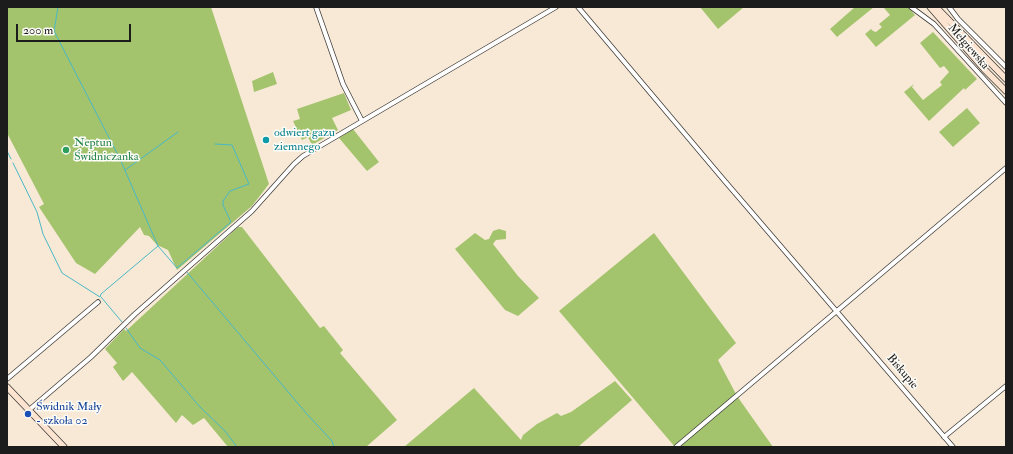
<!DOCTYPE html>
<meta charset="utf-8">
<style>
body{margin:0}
#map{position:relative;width:1013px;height:454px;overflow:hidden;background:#f8e9d6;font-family:"IM FELL Double Pica",serif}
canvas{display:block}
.frame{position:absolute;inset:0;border:8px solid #1c1c1c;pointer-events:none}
.scale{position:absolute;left:16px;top:24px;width:115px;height:18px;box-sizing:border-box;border:2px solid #1c1c1c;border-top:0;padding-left:5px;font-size:12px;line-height:14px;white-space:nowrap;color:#1c1c1c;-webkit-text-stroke:3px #fdfcf7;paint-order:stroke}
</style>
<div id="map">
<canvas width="1013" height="454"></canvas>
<div class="frame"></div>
<div class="scale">200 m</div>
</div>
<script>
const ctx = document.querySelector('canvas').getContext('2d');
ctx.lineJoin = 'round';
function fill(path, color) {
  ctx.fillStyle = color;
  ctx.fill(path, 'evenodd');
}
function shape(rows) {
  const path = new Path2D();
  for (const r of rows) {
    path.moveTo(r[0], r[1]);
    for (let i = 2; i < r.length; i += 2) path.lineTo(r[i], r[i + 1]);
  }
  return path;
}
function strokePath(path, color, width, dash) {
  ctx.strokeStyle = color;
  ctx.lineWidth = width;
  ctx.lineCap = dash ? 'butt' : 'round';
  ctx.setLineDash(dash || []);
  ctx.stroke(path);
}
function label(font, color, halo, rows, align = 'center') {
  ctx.font = font + ' "IM FELL Double Pica",serif';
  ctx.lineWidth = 3;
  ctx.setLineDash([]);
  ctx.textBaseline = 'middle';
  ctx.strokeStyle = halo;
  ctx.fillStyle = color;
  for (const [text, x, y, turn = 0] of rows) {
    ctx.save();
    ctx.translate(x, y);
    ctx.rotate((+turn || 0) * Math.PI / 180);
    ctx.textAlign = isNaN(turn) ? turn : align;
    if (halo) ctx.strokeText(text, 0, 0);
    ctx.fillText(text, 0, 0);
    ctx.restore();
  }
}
const green = shape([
 [7,7,211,7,269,184,252,206,177,270,168,250,157,245,149,236,144,235,140,227,95,274,76,263,39,207,44,204,7,133],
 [700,7,744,7,718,29],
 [855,7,874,7,837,37,830,29],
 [885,7,908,7,915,15,876,47,865,34,871,29,873,31,876,32,882,27,879,24,890,15,884,8],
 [933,32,977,79,965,90,964,88,929,121,904,92,914,84,912,87,923,100,942,85,940,82,949,72,944,66,940,68,920,43],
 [273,72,277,84,254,92,252,81],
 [344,93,351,110,332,118,338,130,312,145,308,137,302,140,293,121,300,119,297,109],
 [967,108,980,123,953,147,939,132],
 [353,129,379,162,367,171,339,138],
 [238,227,242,227,320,328,324,326,343,350,340,353,397,420,366,447,228,447,204,418,193,425,182,415,176,423,132,372,123,381,113,367,117,363,105,349,124,329,126,331],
 [499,229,506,231,506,239,496,240,493,244,518,276,539,298,518,316,505,310,455,249,475,233,485,240,489,239,493,231],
 [654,233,736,343,718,360,737,396,773,447,675,447,559,311],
 [615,381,632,400,578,447,404,447,474,388,521,440,523,435,537,424,557,413,561,416,571,412]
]);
const stream = shape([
 [58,7,54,31,120,159,158,246,177,268,231,222,223,205,223,201,230,191,249,184,232,145,215,144],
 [7,151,11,159],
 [13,163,37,212,43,234,62,273,100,297,101,294,158,246],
 [125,170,178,132],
 [186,271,306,413,332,441,334,447],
 [101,297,122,322],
 [126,328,140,348,160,360,200,407,225,431,237,447]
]);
const street = shape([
 [316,7,343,84,362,121],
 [578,7,723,179,953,447],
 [911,7,934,24,1006,103],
 [949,7,958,19,1006,67],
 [7,379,98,302],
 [29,410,91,357,135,314,252,211,294,164,303,156,556,7],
 [944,437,1006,386],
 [676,447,1006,168]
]);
const secondary = shape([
 [930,7,984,69,1006,91],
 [936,7,1006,79],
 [7,387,64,447]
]);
const markers = [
 [266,140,4,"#0f9aa8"],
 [66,150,4,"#2e9e5b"],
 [28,414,4,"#1a4fb4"]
];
const streetNames = [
 ["Mełgiewska",968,47,49],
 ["Biskupie",902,372,50]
];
const cultureNames = [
 ["odwiert gazu",274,133],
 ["ziemnego",274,147]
];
const leisureNames = [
 ["Neptun",74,143],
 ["Świdniczanka",74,157]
];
const transitNames = [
 ["Świdnik Mały",36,407],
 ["- szkoła 02",36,421]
];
fill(green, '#a3c46d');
strokePath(stream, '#4ab7c6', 1);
strokePath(street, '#3d3b38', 5.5);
strokePath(secondary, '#3d3b38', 7);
strokePath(street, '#fff', 4);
strokePath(secondary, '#fde4d1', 5.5);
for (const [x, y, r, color] of markers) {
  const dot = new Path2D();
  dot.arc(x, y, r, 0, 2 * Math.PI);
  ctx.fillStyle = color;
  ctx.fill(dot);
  strokePath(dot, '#fdfcf7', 1.5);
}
label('12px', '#1c1c1c', '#fdfcf7', streetNames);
label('12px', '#0d838f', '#fdfcf7', cultureNames, 'left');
label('12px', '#27864d', '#fdfcf7', leisureNames, 'left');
label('12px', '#164399', '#fdfcf7', transitNames, 'left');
</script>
